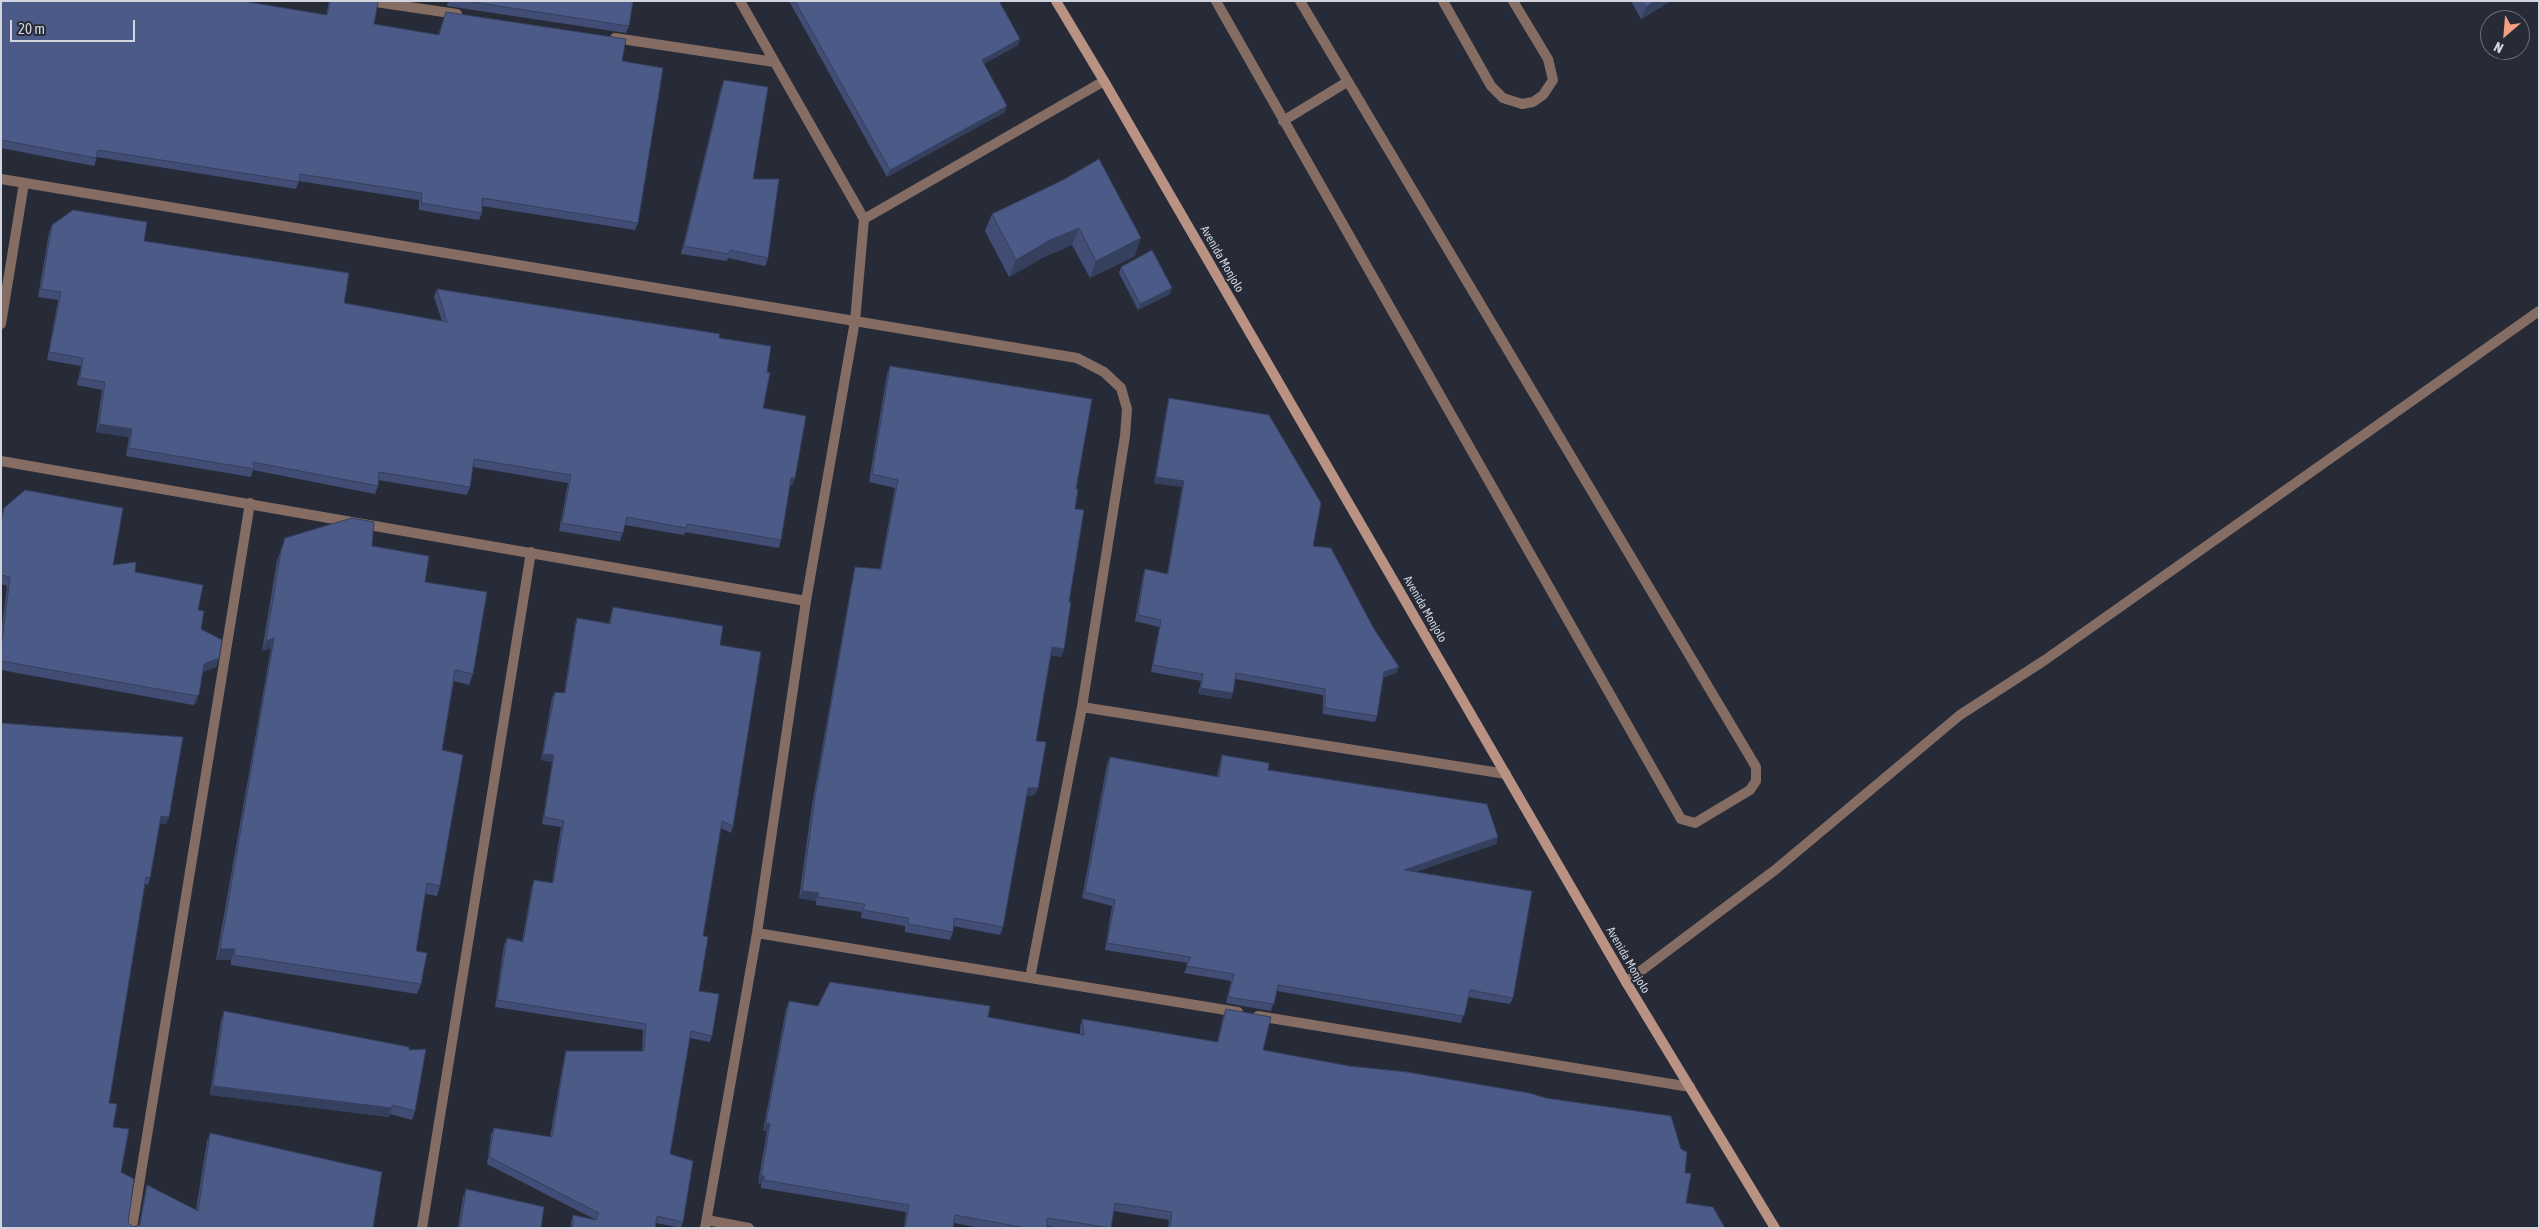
<!DOCTYPE html>
<style>
body{margin:0}
#map{position:relative;width:2540px;height:1229px;overflow:hidden;background:#272b37;font-family:"Asap Condensed",sans-serif}
canvas{display:block}
.frame{position:absolute;inset:0;border:2px solid #d2d5dd;pointer-events:none}
.north{position:absolute;left:2480px;top:10px;width:50px;height:50px;box-sizing:border-box;background:#272b37;border:1px solid #6b6f79;border-radius:50%;rotate:207deg;font-size:14px;font-weight:700;line-height:20px;text-align:center;color:#d2d5dd}
.north::after{content:'';display:block;margin:auto;width:18px;height:22px;background:#f2a081;clip-path:polygon(50% 0,100% 100%,50% 72%,0 100%)}
.scale{position:absolute;left:10px;top:20px;width:125px;height:22px;box-sizing:border-box;border:2px solid #d2d5dd;border-top:0;padding-left:6px;font-size:15px;line-height:18px;white-space:nowrap;color:#d2d5dd;-webkit-text-stroke:4px #272b37;paint-order:stroke}
</style>
<div id="map">
<canvas width="2540" height="1229"></canvas>
<div class="frame"></div>
<div class="north">N</div>
<div class="scale">20 m</div>
</div>
<script>
const ctx = document.querySelector('canvas').getContext('2d');
ctx.lineJoin = 'round';
function shape(rows) {
  const path = new Path2D();
  for (const r of rows) {
    path.moveTo(r[0], r[1]);
    for (let i = 2; i < r.length; i += 2) path.lineTo(r[i], r[i + 1]);
  }
  return path;
}
function strokePath(path, color, width, dash) {
  ctx.strokeStyle = color;
  ctx.lineWidth = width;
  ctx.lineCap = dash ? 'butt' : 'round';
  ctx.setLineDash(dash || []);
  ctx.stroke(path);
}
function fill(path, color) {
  ctx.fillStyle = color;
  ctx.fill(path, 'evenodd');
}
function label(font, color, halo, rows, align = 'center') {
  ctx.font = font + ' "Asap Condensed",sans-serif';
  ctx.lineWidth = 4;
  ctx.setLineDash([]);
  ctx.textBaseline = 'middle';
  ctx.strokeStyle = halo;
  ctx.fillStyle = color;
  for (const [text, x, y, turn = 0] of rows) {
    ctx.save();
    ctx.translate(x, y);
    ctx.rotate((+turn || 0) * Math.PI / 180);
    ctx.textAlign = isNaN(turn) ? turn : align;
    if (halo) ctx.strokeText(text, 0, 0);
    ctx.fillText(text, 0, 0);
    ctx.restore();
  }
}
const lane = shape([
 [1216,1,1673,805,1681,819,1695,823,1750,790,1756,781,1756,767,1300,1],
 [1443,1,1491,86,1503,98,1522,104,1533,102,1543,95,1553,80,1548,59,1513,1],
 [1283,121,1347,82]
]);
const street = shape([
 [369,1,457,14],
 [615,38,774,62],
 [1,179,1077,358,1104,372,1121,388,1127,409,1125,436,1082,707,1030,978,757,933],
 [864,219,1104,81],
 [1,324,24,183],
 [1,461,806,601],
 [1082,707,1506,774],
 [1030,978,1238,1012],
 [1626,982,1775,870,1960,715,2045,660,2539,311],
 [1258,1016,1690,1087],
 [707,1220,749,1228],
 [132,1228,250,503],
 [422,1228,531,552],
 [705,1228,757,933,806,601,855,321,864,219,740,1]
]);
const secondary = shape([
 [1056,1,1104,81,1626,982,1775,1228]
]);
const wall = shape([
 [1,1,326,15,329,1,375,1,374,24,438,35,446,12,622,61,638,223,635,230,482,206,482,213,479,220,419,210,419,200,299,181,296,189,97,157,94,166,1,148],
 [448,1,633,1,629,26,626,33,447,6],
 [789,1,999,1,1020,39,1018,45,984,64,1005,112,887,177],
 [1631,1,1671,1,1641,19],
 [724,80,753,179,768,258,765,266,728,258,727,261,681,254,721,88],
 [1063,180,1135,256,1090,278,1072,245,1044,257,1009,277,985,231,992,214],
 [52,225,144,241,344,303,442,321,434,297,437,289,719,338,767,372,763,408,792,486,790,485,781,540,779,548,685,532,684,535,625,525,620,541,559,531,568,483,473,467,470,487,467,495,378,480,378,486,375,494,253,470,251,477,126,456,129,437,96,432,102,390,77,385,81,366,47,360,58,300,38,297,49,233],
 [1121,267,1170,294,1138,310,1119,273],
 [890,366,1076,489,1069,602,1064,649,1061,657,1050,655,1036,741,1035,795,1026,796,1003,927,1000,935,953,926,953,932,950,940,905,932,905,926,861,918,862,912,816,905,816,901,799,898,812,805,853,575,855,567,880,569,895,488,869,482,887,374],
 [1169,398,1313,546,1396,673,1383,678,1377,716,1375,722,1323,714,1323,695,1235,679,1231,699,1198,694,1201,681,1151,672,1159,627,1135,621,1143,576,1145,569,1167,574,1182,487,1154,483,1167,405],
 [4,508,113,565,135,572,198,610,201,629,219,658,216,667,203,672,199,694,196,703,193,705,1,670,1,633,7,586,1,584,1,515],
 [285,538,372,546,425,582,473,674,469,685,454,681,442,750,440,886,437,896,425,894,416,951,421,984,417,994,231,965,231,960,216,960,271,648,262,651,277,561],
 [613,607,720,645,733,826,731,833,721,828,703,936,699,991,712,1036,710,1042,689,1038,670,1154,683,1222,681,1228,656,1223,655,1228,571,1228,571,1221,573,1215,596,1220,487,1164,491,1134,494,1128,550,1137,564,1058,566,1051,642,1051,643,1030,495,1007,504,945,507,938,522,941,532,886,534,880,552,883,561,827,542,824,552,762,541,760,552,698,555,692,564,693,575,624,577,618,609,623,611,614],
 [1,723,169,817,166,824,159,823,150,878,148,885,145,884,109,1103,121,1172,128,1223,133,1227,139,1225,145,1193,147,1185,196,1210,207,1141,210,1133,373,1228,1,1228],
 [1222,755,1268,770,1498,837,1496,844,1415,872,1513,998,1510,1004,1468,997,1461,1023,1277,991,1271,1011,1226,1003,1231,981,1184,973,1188,963,1105,950,1112,906,1082,898,1107,764,1110,757,1217,777,1220,762],
 [789,1001,818,1006,988,1017,1080,1034,1080,1027,1082,1019,1217,1042,1223,1017,1226,1009,1263,1050,1685,1173,1686,1203,1725,1228,1168,1228,1169,1220,1113,1211,1111,1228,1058,1228,1047,1226,1047,1228,980,1228,954,1223,953,1228,904,1228,906,1212,761,1188,761,1184,758,1183,767,1131,763,1131,786,1009],
 [224,1011,409,1050,415,1111,412,1120,390,1114,389,1117,210,1095,221,1020],
 [466,1189,541,1228,458,1228,463,1197]
]);
const shadedWall = shape([
 [1655,1,1671,1,1641,19,1646,7],
 [1020,39,1018,45,980,66,982,60],
 [1007,106,1005,112,887,177,890,170],
 [1079,228,1072,245,1044,257,1009,277,1016,260,1050,240],
 [1141,238,1135,256,1090,278,1096,261],
 [1172,288,1170,294,1138,310,1140,304],
 [99,424,132,429,129,437,96,432],
 [1156,477,1184,481,1182,487,1154,483],
 [791,478,795,478,792,486,789,485],
 [274,638,271,648,262,651,266,641],
 [1052,647,1064,649,1061,657,1049,655],
 [219,658,216,667,201,672,204,664],
 [1399,667,1396,673,1382,678,1384,672],
 [1201,688,1233,693,1231,699,1198,694],
 [199,694,196,703,193,705,197,696],
 [543,754,554,755,552,762,541,760],
 [1028,788,1038,788,1035,795,1025,796],
 [161,816,169,817,166,824,158,823],
 [1498,837,1496,844,1402,876,1404,870],
 [802,891,819,893,816,901,799,898],
 [220,949,235,949,231,960,216,960],
 [213,1086,392,1108,389,1117,210,1095],
 [766,1123,770,1124,767,1131,763,1131],
 [761,1176,764,1176,761,1184,758,1183]
]);
const building = shape([
 [1,1,242,1,327,15,330,1,375,1,378,2,374,24,439,35,446,12,626,39,622,61,663,68,638,223,482,198,482,213,421,203,422,193,300,174,299,182,98,150,96,158,1,140,1,1],
 [466,1,633,1,629,26,466,1],
 [795,1,999,1,1020,39,982,60,1007,106,890,170,795,1],
 [1642,1,1655,1,1646,7,1642,1],
 [724,80,768,87,753,179,779,179,768,258,730,250,729,254,684,246,724,80],
 [1099,159,1141,238,1096,261,1079,228,1050,240,1016,260,992,214,1063,180,1099,159],
 [73,210,147,222,144,241,349,273,344,303,447,322,437,289,720,334,719,338,771,346,767,372,770,373,763,408,806,416,795,478,791,478,781,540,687,524,686,528,627,517,623,533,562,523,571,475,474,459,470,487,379,472,378,486,253,462,254,469,129,448,132,429,99,424,105,382,80,378,83,358,49,352,61,292,41,289,52,225,73,210],
 [1152,250,1172,288,1140,304,1121,267,1152,250],
 [890,366,1092,399,1076,489,1078,489,1075,509,1084,510,1069,602,1071,602,1064,649,1052,647,1036,741,1046,742,1038,788,1028,788,1003,927,954,918,953,932,908,924,908,918,863,910,865,904,818,897,819,893,802,891,815,797,855,567,881,569,898,480,872,474,890,366],
 [1169,398,1269,415,1321,503,1313,546,1331,548,1374,629,1399,667,1384,672,1377,716,1325,708,1325,689,1236,673,1233,693,1201,688,1203,674,1153,665,1161,620,1138,615,1145,569,1168,574,1184,481,1156,477,1169,398],
 [25,490,123,508,113,565,136,562,135,572,203,585,198,610,204,611,201,629,222,640,219,658,204,664,199,694,197,696,1,661,1,649,10,577,1,575,1,523,4,508,25,490],
 [352,518,374,522,372,546,429,556,425,582,487,592,473,674,455,670,442,750,463,755,440,886,427,883,416,951,427,953,421,984,234,955,235,949,220,949,274,638,266,641,281,551,285,538,352,518],
 [613,607,723,626,720,645,761,652,733,826,722,821,703,936,708,937,699,991,719,994,712,1036,691,1031,670,1154,693,1161,683,1222,657,1216,655,1228,573,1228,573,1215,596,1220,599,1213,489,1157,494,1128,552,1137,566,1051,644,1051,646,1024,497,1000,507,938,523,942,534,880,553,883,564,821,544,817,554,755,543,754,555,692,565,693,577,618,610,624,613,607],
 [1,723,183,737,169,817,161,816,150,878,146,877,109,1103,117,1104,113,1127,129,1129,121,1172,134,1179,128,1223,133,1227,140,1225,147,1185,198,1211,210,1133,382,1172,373,1228,1,1228,1,723],
 [1222,755,1269,763,1268,770,1487,804,1498,837,1404,870,1532,891,1513,998,1470,990,1464,1016,1278,985,1274,1004,1228,997,1234,974,1186,966,1191,957,1107,943,1115,900,1085,892,1110,757,1219,777,1222,755],
 [830,982,990,1006,988,1017,1084,1035,1082,1019,1218,1042,1226,1009,1271,1017,1263,1050,1349,1066,1407,1072,1529,1093,1546,1098,1671,1116,1681,1149,1687,1152,1685,1173,1691,1173,1686,1203,1713,1207,1725,1228,1170,1228,1172,1212,1115,1203,1111,1228,1047,1218,1047,1228,1026,1228,955,1215,953,1228,905,1228,909,1205,764,1180,764,1176,761,1176,770,1124,766,1123,789,1001,818,1006,830,982],
 [224,1011,409,1047,409,1050,426,1049,415,1111,392,1105,392,1108,213,1086,224,1011],
 [466,1189,544,1207,541,1228,460,1228,466,1189]
]);
const streetNames = [
 ["Avenida Monjolo",1222,259,60],
 ["Avenida Monjolo",1425,609,60],
 ["Avenida Monjolo",1628,960,60]
];
strokePath(lane, '#856d64', 10);
strokePath(street, '#856d64', 10);
strokePath(secondary, '#b99284', 10);
fill(wall, '#414d74');
fill(shadedWall, '#353f5e');
fill(building, '#4c5a87');
strokePath(building, '#353f5e', 1);
label('12px', '#d2d5dd', '#272b37', streetNames);
</script>
